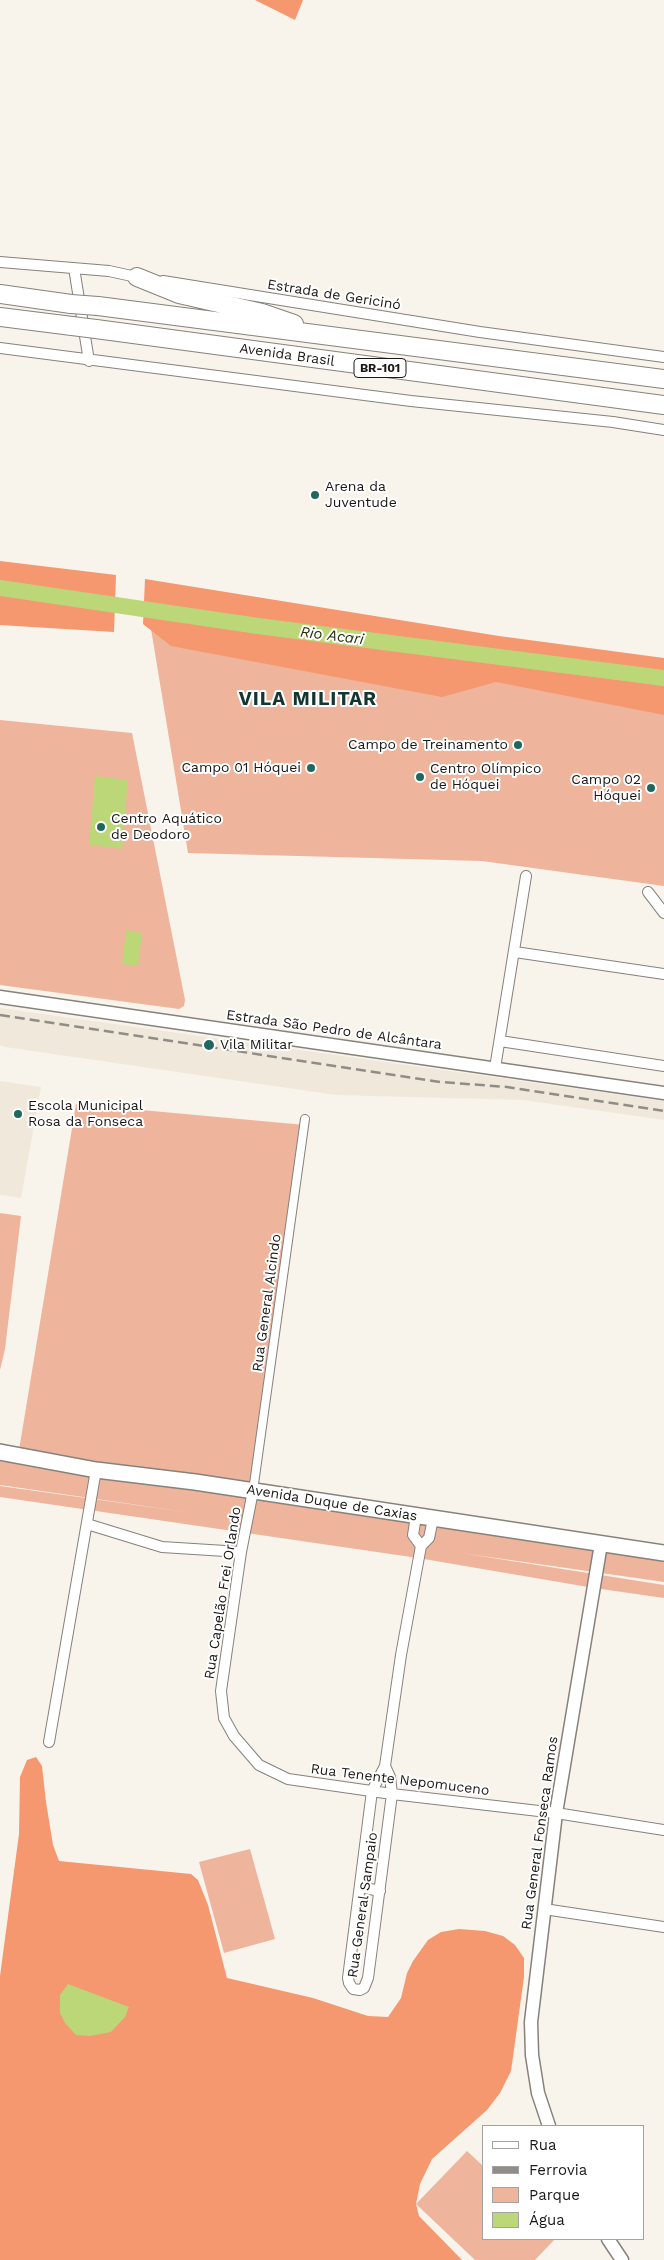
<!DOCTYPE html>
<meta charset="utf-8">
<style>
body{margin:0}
#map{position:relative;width:664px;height:2260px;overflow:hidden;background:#f8f4ec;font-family:"Work Sans",sans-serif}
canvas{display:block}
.legend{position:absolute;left:482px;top:2125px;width:162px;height:115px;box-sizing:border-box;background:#fff;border:1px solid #a3a3a2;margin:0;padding:6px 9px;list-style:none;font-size:15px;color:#1a1816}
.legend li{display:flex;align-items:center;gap:10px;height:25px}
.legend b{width:25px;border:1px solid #a3a3a2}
</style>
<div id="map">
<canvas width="664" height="2260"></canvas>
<ul class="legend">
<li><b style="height:6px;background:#fff"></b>Rua</li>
<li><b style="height:6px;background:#908d88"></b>Ferrovia</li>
<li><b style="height:14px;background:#efb49c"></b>Parque</li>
<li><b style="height:14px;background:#bcd778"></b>Água</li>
</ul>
</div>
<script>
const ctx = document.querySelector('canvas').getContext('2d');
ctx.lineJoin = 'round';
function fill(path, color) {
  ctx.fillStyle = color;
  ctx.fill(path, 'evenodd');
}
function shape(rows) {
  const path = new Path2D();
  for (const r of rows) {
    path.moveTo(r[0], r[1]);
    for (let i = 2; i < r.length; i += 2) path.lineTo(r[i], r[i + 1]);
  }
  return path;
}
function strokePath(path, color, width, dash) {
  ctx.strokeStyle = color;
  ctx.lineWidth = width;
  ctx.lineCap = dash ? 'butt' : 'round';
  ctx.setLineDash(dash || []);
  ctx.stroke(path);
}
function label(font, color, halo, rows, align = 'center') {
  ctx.font = font + ' "Work Sans",sans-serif';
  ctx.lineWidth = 4;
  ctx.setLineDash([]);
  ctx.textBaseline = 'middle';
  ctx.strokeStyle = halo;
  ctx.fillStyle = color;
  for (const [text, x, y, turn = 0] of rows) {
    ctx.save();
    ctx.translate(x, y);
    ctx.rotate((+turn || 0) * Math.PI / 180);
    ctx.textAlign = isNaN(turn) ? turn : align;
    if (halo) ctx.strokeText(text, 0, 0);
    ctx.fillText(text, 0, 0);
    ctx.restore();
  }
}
const built = shape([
 [0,1008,664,1101,664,1120,523,1100,336,1095,5,1047,0,1045],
 [0,1081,41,1087,21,1198,0,1195]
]);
const green = shape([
 [151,629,664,700,664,886,482,861,188,853],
 [0,720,132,733,185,1000,184,1006,179,1009,0,985],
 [76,1104,305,1125,253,1490,664,1550,664,1582,461,1553,664,1585,664,1598,594,1588,418,1558,0,1497,0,1486,193,1513,0,1485,0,1455,19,1450],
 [0,1213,21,1216,5,1349,0,1370],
 [250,1849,275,1939,224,1953,199,1862],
 [467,2151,483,2166,483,2239,555,2239,535,2260,475,2260,416,2204]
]);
const forest = shape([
 [255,0,303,0,295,20],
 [0,561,116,575,114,632,0,625],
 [145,579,499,636,664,658,664,715,496,682,442,697,171,646,143,624],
 [36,1757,42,1766,46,1802,53,1845,59,1861,191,1874,198,1880,208,1905,227,1978,313,1998,368,2016,388,2017,401,1998,407,1973,413,1961,428,1940,441,1932,459,1929,485,1931,503,1936,515,1945,524,1958,524,1977,511,2071,500,2093,487,2110,432,2159,420,2184,416,2204,419,2216,462,2260,0,2260,0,1976,19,1834,20,1777,27,1760]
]);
const water = shape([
 [95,776,128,780,122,849,89,845],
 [126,930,142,933,138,966,122,964],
 [68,1984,129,2007,125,2017,111,2032,90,2036,76,2035,65,2023,60,2013,60,1995]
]);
const river = shape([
 [0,588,258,626,664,678]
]);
const pedestrian = shape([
 [253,1491,305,1119]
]);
const minor = shape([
 [0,262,109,271,141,278],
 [74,268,89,361],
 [163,281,480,332,664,357],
 [0,348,411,401,613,422,664,430],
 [648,892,664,913],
 [515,952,664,974],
 [500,1041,664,1066],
 [495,1068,526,876],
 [253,1491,241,1552,221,1691,224,1718,234,1736,259,1765,288,1779,392,1794,556,1813,664,1830],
 [416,1516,413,1535,421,1546],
 [87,1524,162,1547,241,1552],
 [49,1742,96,1470],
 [385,1766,390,1777,392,1794,368,1978,364,1988,360,1990,353,1989,349,1983,348,1978,372,1791,385,1766,401,1655,421,1546,429,1538,433,1519],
 [360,1887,380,1891],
 [544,1909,664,1927]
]);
const tertiary = shape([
 [0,997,664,1093],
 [549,2126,538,2093,532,2055,531,2022,556,1813,601,1544],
 [608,2239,622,2260]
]);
const primary = shape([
 [0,1452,96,1470,195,1482,664,1553]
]);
const motorway = shape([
 [137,277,179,294,262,313,294,324],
 [0,294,71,304],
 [98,306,664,379],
 [0,317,72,326],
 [96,329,664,405]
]);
const rail = shape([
 [0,1015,440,1082,507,1087,664,1111]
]);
const motorwayBridge = shape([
 [71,304,98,306],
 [72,326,96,329]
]);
const markers = [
 [315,495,5,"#20685d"],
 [518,745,5,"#20685d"],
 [311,768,5,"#20685d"],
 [420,777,5,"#20685d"],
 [651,788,5,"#20685d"],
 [101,827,5,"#20685d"],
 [209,1045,6,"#20685d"],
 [18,1114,5,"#20685d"]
];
const shields = [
 [380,368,52]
];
const shieldNames = [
 ["BR-101",380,368]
];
const streetNames = [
 ["Estrada de Gericinó",334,295,9],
 ["Avenida Brasil",287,355,8],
 ["Estrada São Pedro de Alcântara",334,1030,8],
 ["Rua General Alcindo",267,1303,-82],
 ["Avenida Duque de Caxias",332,1503,9],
 ["Rua Capelão Frei Orlando",223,1593,-81],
 ["Rua Tenente Nepomuceno",400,1780,7],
 ["Rua General Fonseca Ramos",540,1833,-82],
 ["Rua General Sampaio",363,1905,-82]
];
const poiNames = [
 ["Arena da",325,487],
 ["Juventude",325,503],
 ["Campo de Treinamento",508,745,"right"],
 ["Campo 01 Hóquei",301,768,"right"],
 ["Centro Olímpico",430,769],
 ["de Hóquei",430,785],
 ["Campo 02",641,780,"right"],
 ["Hóquei",641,796,"right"],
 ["Centro Aquático",111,819],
 ["de Deodoro",111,835],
 ["Vila Militar",220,1045],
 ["Escola Municipal",28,1106],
 ["Rosa da Fonseca",28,1122]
];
const waterNames = [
 ["Rio Acari",332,636,7]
];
const districtNames = [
 ["VILA MILITAR",308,699]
];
fill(built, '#f0e8da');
fill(green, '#efb49c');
fill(forest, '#f5976f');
fill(water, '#bcd778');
strokePath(river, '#bcd778', 16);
strokePath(pedestrian, '#86827c', 10);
strokePath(minor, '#86827c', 12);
strokePath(tertiary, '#86827c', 15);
strokePath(primary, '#86827c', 18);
strokePath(motorway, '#86827c', 20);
strokePath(pedestrian, '#fff', 8);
strokePath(minor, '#fff', 10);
strokePath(tertiary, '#fff', 12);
strokePath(primary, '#fff', 15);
strokePath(motorway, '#fff', 18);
strokePath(rail, '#908d88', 2.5, [10, 5]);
strokePath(motorwayBridge, '#86827c', 20, []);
strokePath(motorwayBridge, '#fff', 18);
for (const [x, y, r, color] of markers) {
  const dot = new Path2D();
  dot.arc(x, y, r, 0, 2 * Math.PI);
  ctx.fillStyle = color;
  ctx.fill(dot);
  strokePath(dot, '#fff', 2);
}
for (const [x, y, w] of shields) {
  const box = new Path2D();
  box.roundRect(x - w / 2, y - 9.5, w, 19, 4);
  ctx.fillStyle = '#fff';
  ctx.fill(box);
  strokePath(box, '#1a1816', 1);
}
label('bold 12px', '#1a1816', null, shieldNames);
label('14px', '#1a1816', '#fff', streetNames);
label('14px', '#1a1816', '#fff', poiNames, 'left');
label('italic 15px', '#273109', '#fff', waterNames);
ctx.letterSpacing = '1px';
label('bold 19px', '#143530', '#fff', districtNames);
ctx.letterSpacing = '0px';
</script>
